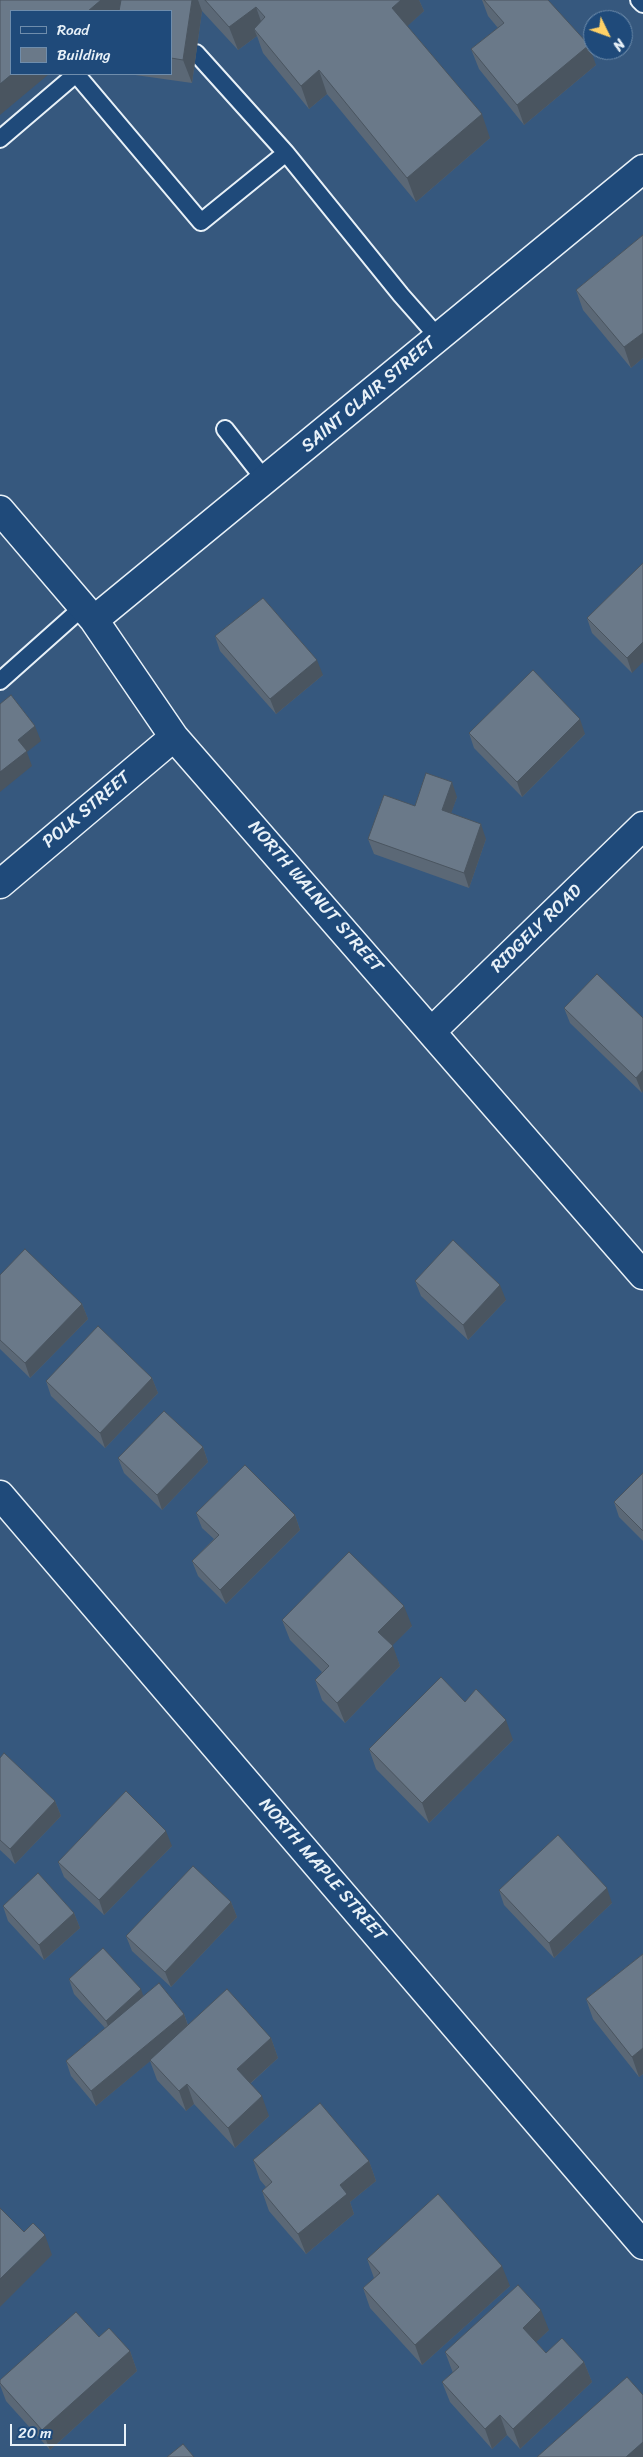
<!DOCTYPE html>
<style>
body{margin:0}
#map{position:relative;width:643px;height:2457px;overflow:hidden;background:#36587e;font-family:Sriracha,sans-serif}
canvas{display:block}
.legend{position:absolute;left:10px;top:10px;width:162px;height:65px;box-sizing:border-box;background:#1f4a7a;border:1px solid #6f8dac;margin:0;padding:6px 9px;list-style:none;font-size:15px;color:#e8f1f8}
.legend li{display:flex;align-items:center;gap:10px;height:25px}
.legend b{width:25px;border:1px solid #6f8dac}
.north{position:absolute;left:583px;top:10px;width:50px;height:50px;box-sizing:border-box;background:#1f4a7a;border:1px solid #6f8dac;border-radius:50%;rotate:132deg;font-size:14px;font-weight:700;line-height:20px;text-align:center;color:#e8f1f8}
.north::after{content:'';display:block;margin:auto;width:18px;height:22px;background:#ffd166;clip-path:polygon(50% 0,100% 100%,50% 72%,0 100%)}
.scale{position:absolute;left:10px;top:2424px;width:116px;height:22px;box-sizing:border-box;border:2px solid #e8f1f8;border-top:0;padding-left:6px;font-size:15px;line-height:18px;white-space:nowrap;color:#e8f1f8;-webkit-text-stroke:4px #1f4a7a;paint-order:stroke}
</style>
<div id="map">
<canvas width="643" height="2457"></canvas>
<ul class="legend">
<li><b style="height:6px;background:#1f4a7a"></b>Road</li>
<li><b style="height:14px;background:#6a7989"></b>Building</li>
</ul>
<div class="north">N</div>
<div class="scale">20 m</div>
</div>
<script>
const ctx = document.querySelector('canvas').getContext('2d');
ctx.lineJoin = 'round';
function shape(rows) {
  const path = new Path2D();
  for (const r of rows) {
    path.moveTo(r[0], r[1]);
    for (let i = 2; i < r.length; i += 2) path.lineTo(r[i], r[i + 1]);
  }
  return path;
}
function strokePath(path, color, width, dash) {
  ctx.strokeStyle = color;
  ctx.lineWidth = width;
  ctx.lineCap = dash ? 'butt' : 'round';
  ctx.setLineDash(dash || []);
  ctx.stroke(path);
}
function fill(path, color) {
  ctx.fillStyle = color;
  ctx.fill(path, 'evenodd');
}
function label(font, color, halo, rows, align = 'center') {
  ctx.font = font + ' Sriracha,sans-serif';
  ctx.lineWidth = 5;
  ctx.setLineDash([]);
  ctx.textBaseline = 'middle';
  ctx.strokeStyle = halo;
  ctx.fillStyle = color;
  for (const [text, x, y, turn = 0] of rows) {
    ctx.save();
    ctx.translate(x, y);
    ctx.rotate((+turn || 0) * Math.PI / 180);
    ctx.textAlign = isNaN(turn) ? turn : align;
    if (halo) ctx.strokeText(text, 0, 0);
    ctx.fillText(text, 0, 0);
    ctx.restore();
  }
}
const service = shape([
 [639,0,643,4],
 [196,53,286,153,401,295,438,337],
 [76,74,201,222,286,153],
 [0,139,76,74],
 [225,429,265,480],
 [0,681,83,607]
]);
const minor = shape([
 [0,510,94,620,174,737,643,1275],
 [94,620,643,169],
 [0,884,174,737],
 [432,1031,643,826],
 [0,1495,643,2245]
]);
const wall = shape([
 [0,0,419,0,424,11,407,26,490,138,416,202,327,94,309,109,263,53,257,36,238,50,202,11,192,83,128,74,171,74,171,11,11,11],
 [482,0,548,0,596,65,524,125,479,69,471,49,498,28,488,16],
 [643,235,643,358,631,368,583,310,576,290],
 [643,563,632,673,592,633,587,618],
 [215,636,323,675,276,714,220,651],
 [469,733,585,734,522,797,474,748],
 [457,797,451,813,486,839,469,888,374,854,368,839,415,806],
 [564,1008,643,1018,642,1093,570,1023],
 [0,1275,82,1304,88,1319,30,1378,0,1349],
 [415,1281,506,1300,468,1340,421,1296],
 [152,1378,158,1393,105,1448,51,1396,46,1381],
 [203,1447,208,1462,162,1510,124,1473,118,1458],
 [643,1473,643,1541,619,1517,614,1502],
 [196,1513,295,1515,300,1530,226,1604,198,1576,192,1561,214,1539,202,1528],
 [282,1620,412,1626,392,1645,400,1666,345,1723,322,1700,315,1680,322,1672,290,1640],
 [465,1702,513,1740,429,1823,376,1769,369,1749],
 [0,1758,55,1801,61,1816,15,1864,0,1850],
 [172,1846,104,1915,64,1877,58,1862],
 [499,1890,612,1903,554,1958,504,1905],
 [231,1902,237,1917,171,1987,132,1951,126,1936],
 [3,1906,74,1913,80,1928,44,1960,8,1921],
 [643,1954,643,2074,639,2077,593,2019,586,1999],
 [69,1979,144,1996,184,2014,188,2025,271,2038,278,2058,250,2084,269,2116,235,2148,194,2104,186,2111,157,2080,150,2061,96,2106,71,2076,66,2061,105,2028,74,1994],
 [253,2160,369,2161,376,2181,350,2202,354,2214,306,2254,269,2211,262,2191,266,2187,260,2180],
 [367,2259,510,2286,422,2365,370,2308,363,2288,374,2278],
 [549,2330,536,2342,546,2353,584,2362,592,2382,520,2449,507,2435,492,2449,450,2402,442,2382,453,2373,445,2352],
 [99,2337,130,2351,137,2371,50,2450,6,2401,0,2385,0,2380]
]);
const shadedWall = shape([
 [101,0,129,0,124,11,88,11],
 [192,0,198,0,202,11,192,83,183,60],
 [401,0,419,0,424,11,401,32,392,8],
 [256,7,264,30,254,29,257,36,238,50,229,27],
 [589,45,596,65,524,125,517,105],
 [319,70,327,94,309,109,301,86],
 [12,74,49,74,0,115,0,84],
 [482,114,490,138,416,202,407,178],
 [643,333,643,358,631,368,624,347],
 [643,642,643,662,632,673,627,658],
 [317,660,323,675,276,714,270,699],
 [580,719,585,734,522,797,517,782],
 [35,726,41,741,27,752,32,766,0,792,0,772,18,740],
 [452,782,457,797,447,825,442,810],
 [481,824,486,839,469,888,464,873],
 [643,1070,643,1091,642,1093,636,1078],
 [500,1285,506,1300,468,1340,463,1325],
 [82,1304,88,1319,30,1378,25,1363],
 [152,1378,158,1393,105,1448,100,1433],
 [203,1447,208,1462,162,1510,157,1495],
 [295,1515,300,1530,226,1604,220,1590],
 [404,1606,412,1626,386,1652,378,1632],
 [393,1646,400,1666,345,1723,337,1703],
 [506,1720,513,1740,429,1823,422,1803],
 [55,1801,61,1816,15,1864,10,1849],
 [166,1831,172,1846,104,1915,99,1900],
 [607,1888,612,1903,554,1958,549,1943],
 [231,1902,237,1917,171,1987,165,1972],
 [74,1913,80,1928,44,1960,39,1945],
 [141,1989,146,2004,112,2036,106,2021],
 [184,2014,189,2029,96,2106,91,2091],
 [271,2038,278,2058,244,2089,237,2069],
 [643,2048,643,2074,639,2077,632,2057],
 [187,2084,194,2104,186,2111,179,2091],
 [262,2096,269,2116,235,2148,228,2128],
 [369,2161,376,2181,350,2202,354,2214,306,2254,298,2234,340,2185],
 [45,2235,52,2255,0,2307,0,2279],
 [502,2266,510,2286,422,2365,415,2345],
 [541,2310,549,2330,530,2348,523,2328],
 [130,2351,137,2371,50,2450,42,2430],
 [584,2362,592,2382,520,2449,513,2429],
 [500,2415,507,2435,492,2449,485,2429],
 [643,2442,643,2457,626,2457]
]);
const building = shape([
 [0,0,101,0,88,11,11,11,11,74,12,74,0,84,0,0],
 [121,0,192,0,183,60,171,58,171,11,119,11,121,0],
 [205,0,401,0,392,8,482,114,407,178,319,70,301,86,254,29,265,17,256,7,229,27,205,0],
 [484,0,548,0,589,45,517,105,471,49,504,23,484,0],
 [643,235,643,333,624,347,576,290,643,235],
 [643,563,643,642,627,658,587,618,643,563],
 [263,598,317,660,270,699,215,636,263,598],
 [533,670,580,719,517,782,469,733,533,670],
 [11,695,35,726,18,740,27,751,0,772,0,704,11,695],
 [426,773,452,782,442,810,481,824,464,873,368,839,384,795,415,806,426,773],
 [597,974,643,1018,643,1070,636,1078,564,1008,597,974],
 [453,1240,500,1285,463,1325,415,1281,453,1240],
 [25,1249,82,1304,25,1363,0,1340,0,1275,25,1249],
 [98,1326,152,1378,100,1433,46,1381,98,1326],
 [164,1411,203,1447,157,1495,118,1458,164,1411],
 [245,1465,295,1515,220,1590,192,1561,219,1535,196,1513,245,1465],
 [643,1473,643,1531,614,1502,643,1473],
 [349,1552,404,1606,378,1632,393,1646,337,1703,315,1680,329,1666,282,1620,349,1552],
 [441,1677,465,1702,476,1689,506,1720,422,1803,369,1749,441,1677],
 [4,1753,55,1801,10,1849,0,1840,0,1758,4,1753],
 [126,1791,166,1831,99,1900,58,1862,126,1791],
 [558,1835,607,1888,549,1943,499,1890,558,1835],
 [193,1866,231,1902,165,1972,126,1936,193,1866],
 [38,1873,74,1913,39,1945,3,1906,38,1873],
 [103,1948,141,1989,106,2021,69,1979,103,1948],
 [643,1954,643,2048,632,2057,586,1999,643,1954],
 [159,1983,184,2014,91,2091,66,2061,159,1983],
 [227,1989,271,2038,237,2069,262,2096,228,2128,187,2084,179,2091,150,2060,227,1989],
 [320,2103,369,2161,340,2185,347,2194,298,2234,262,2191,272,2182,253,2160,320,2103],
 [438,2194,502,2266,415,2345,363,2288,380,2273,367,2259,438,2194],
 [0,2208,24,2232,33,2223,45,2235,0,2279,0,2208],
 [518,2285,541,2310,523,2328,546,2353,562,2338,584,2362,513,2429,500,2415,485,2429,442,2382,459,2367,445,2352,518,2285],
 [76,2312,99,2337,109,2328,130,2351,42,2430,0,2383,0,2380,76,2312],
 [627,2377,643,2395,643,2442,626,2457,537,2457,627,2377],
 [183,2444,194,2457,167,2457,183,2444]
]);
const streetNames = [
 ["SAINT CLAIR STREET",369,395,-40],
 ["POLK STREET",87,810,-40],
 ["NORTH WALNUT STREET",315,897,49],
 ["RIDGELY ROAD",537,929,-44],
 ["NORTH MAPLE STREET",322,1870,49]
];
strokePath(service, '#e8f1f8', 20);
strokePath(minor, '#e8f1f8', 31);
strokePath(service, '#1f4a7a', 16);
strokePath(minor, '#1f4a7a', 28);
fill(wall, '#5b6876');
fill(shadedWall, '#4a5560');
fill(building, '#6a7989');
strokePath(building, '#4a5560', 1);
label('18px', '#e8f1f8', '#1f4a7a', streetNames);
</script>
